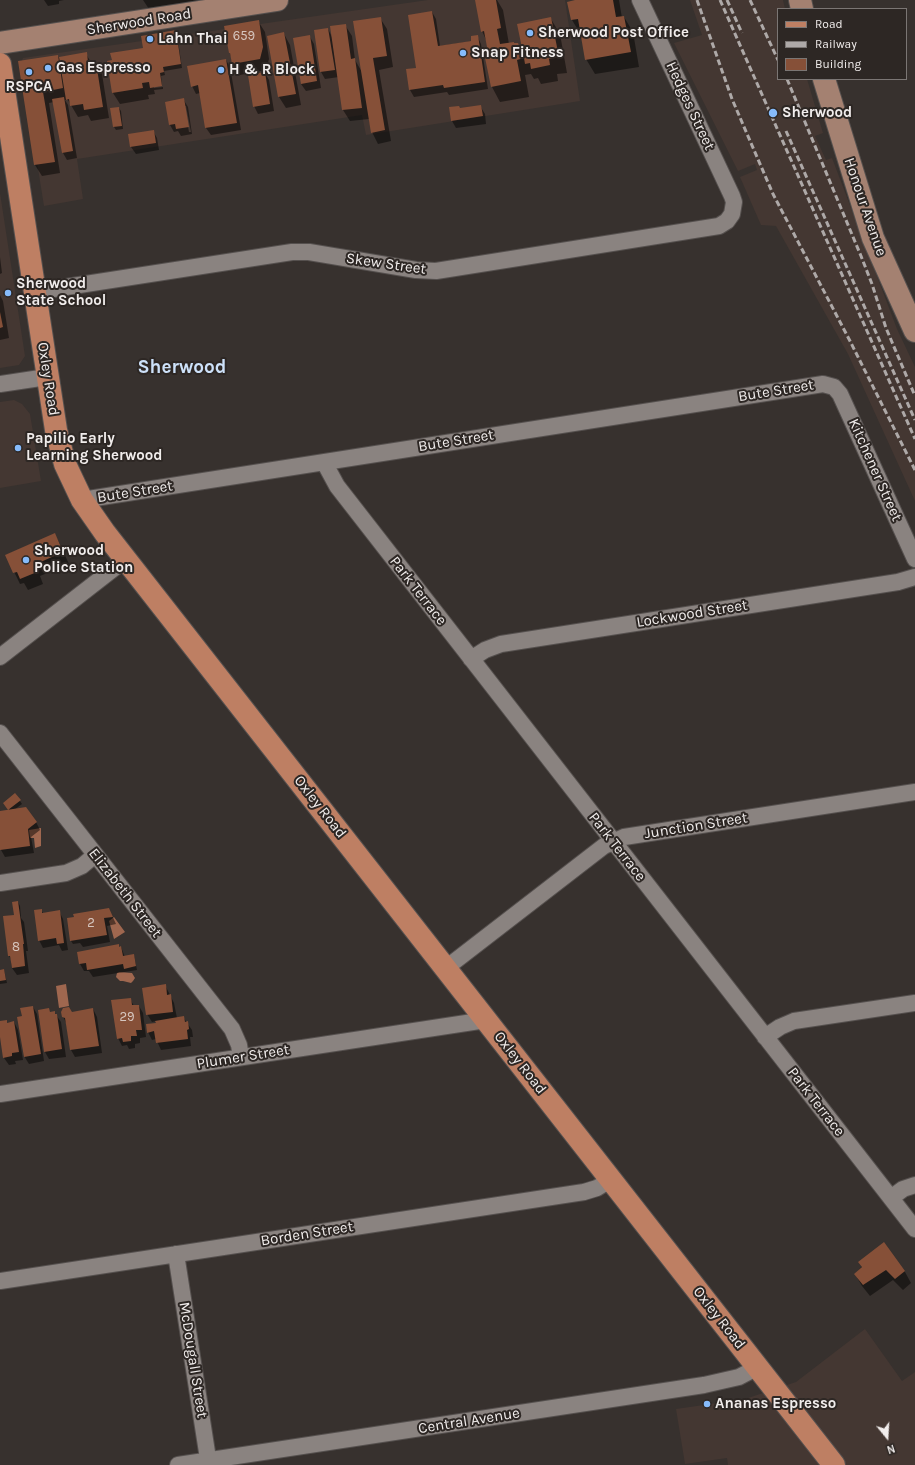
<!DOCTYPE html>
<style>
body{margin:0}
#map{position:relative;width:915px;height:1465px;overflow:hidden;background:#37312e;font-family:Karla,sans-serif}
canvas{display:block}
.legend{position:absolute;left:777px;top:8px;width:130px;height:72px;box-sizing:border-box;background:#2d2724;border:1px solid #7b7674;margin:0;padding:5px 7px;list-style:none;font-size:12px;color:#f1edec}
.legend li{display:flex;align-items:center;gap:8px;height:20px}
.legend b{width:20px;border:1px solid #7b7674}
.north{position:absolute;left:867px;top:1417px;width:40px;height:40px;-webkit-text-stroke:3px #2d2724;paint-order:stroke;rotate:162deg;font-size:11px;font-weight:700;line-height:16px;text-align:center;color:#f1edec}
.north::after{content:'';display:block;margin:auto;width:14px;height:18px;background:#f1edec;clip-path:polygon(50% 0,100% 100%,50% 72%,0 100%)}
</style>
<div id="map">
<canvas width="915" height="1465"></canvas>
<ul class="legend">
<li><b style="height:5px;background:#be7f63"></b>Road</li>
<li><b style="height:5px;background:#aea9a8"></b>Railway</li>
<li><b style="height:11px;background:#865038"></b>Building</li>
</ul>
<div class="north">N</div>
</div>
<script>
const ctx = document.querySelector('canvas').getContext('2d');
ctx.lineJoin = 'round';
function fill(path, color) {
  ctx.fillStyle = color;
  ctx.fill(path, 'evenodd');
}
function shape(rows) {
  const path = new Path2D();
  for (const r of rows) {
    path.moveTo(r[0], r[1]);
    for (let i = 2; i < r.length; i += 2) path.lineTo(r[i], r[i + 1]);
  }
  return path;
}
function strokePath(path, color, width, dash) {
  ctx.strokeStyle = color;
  ctx.lineWidth = width;
  ctx.lineCap = dash ? 'butt' : 'round';
  ctx.setLineDash(dash || []);
  ctx.stroke(path);
}
function label(font, color, halo, rows, align = 'center') {
  ctx.font = font + ' Karla,sans-serif';
  ctx.lineWidth = 4;
  ctx.setLineDash([]);
  ctx.textBaseline = 'middle';
  ctx.strokeStyle = halo;
  ctx.fillStyle = color;
  for (const [text, x, y, turn = 0] of rows) {
    ctx.save();
    ctx.translate(x, y);
    ctx.rotate((+turn || 0) * Math.PI / 180);
    ctx.textAlign = isNaN(turn) ? turn : align;
    if (halo) ctx.strokeText(text, 0, 0);
    ctx.fillText(text, 0, 0);
    ctx.restore();
  }
}
const built = shape([
 [428,0,565,0,580,101,366,135,362,115,77,159,83,199,44,206,21,63,23,58],
 [690,0,783,0,785,9,778,9,778,79,807,79,823,133,815,136,826,160,832,158,897,329,915,367,915,501,848,354,776,226,761,225,740,177,757,170,755,164,738,171,674,43,702,35],
 [0,193,25,356,19,365,0,368],
 [14,400,22,404,30,414,41,481,0,488,0,402],
 [865,1329,902,1381,915,1372,915,1465,728,1465,727,1458,685,1464,676,1409,745,1399,796,1382]
]);
const water = shape([
 [41,828,41,846,35,848,34,838,30,838,29,830],
 [114,917,125,932,114,939,109,921],
 [119,972,132,973,135,978,133,981,131,983,123,981,120,981,116,977,117,973],
 [66,984,69,1006,59,1008,56,986]
]);
const shadow = shape([
 [44,0,64,0,59,1,59,4,48,6],
 [143,0,207,0,149,9],
 [476,0,497,0,503,10,509,44,518,44,521,49,551,19,560,34,567,73,557,74,558,81,541,84,538,78,534,79,531,74,525,75,529,97,500,102,492,87,484,48,489,48,487,42,482,31],
 [576,0,619,0,622,18,624,17,633,32,639,67,595,74,586,59,581,35,572,20],
 [432,12,436,19,440,46,473,41,477,36,481,44,488,89,449,95,447,92,414,97,410,90,417,69],
 [380,18,387,29,393,67,379,70,391,141,378,144,372,132,369,119,350,121,343,110,339,77,325,79,321,72,315,30,328,29,332,37,345,25,352,36,355,60,362,72],
 [258,21,265,32,269,59,266,70,240,75,233,64,230,53],
 [175,31,177,34,182,68,164,71,165,75,161,76,162,85,154,86,154,88,163,87,163,89,154,90,155,94,148,95,149,99,120,104,113,93,108,62,143,49],
 [284,34,290,45,301,105,286,108,279,97],
 [310,37,314,44,321,88,306,91,301,84],
 [86,54,92,64,96,63,102,74,109,118,91,121,88,115,78,117,68,100,65,100,68,105,77,158,67,160,63,153,54,102,49,103,60,173,42,176,35,165,19,62,58,56,59,58],
 [226,60,230,67,241,130,211,135,206,128,200,93,196,94,192,86],
 [265,73,269,80,274,111,258,114,254,106],
 [183,99,188,107,192,134,181,136,178,131,174,132,170,125],
 [184,106,186,106,191,132,189,132],
 [480,106,485,114,486,124,456,128,452,121,460,109],
 [119,108,121,111,123,129,116,130,114,127],
 [153,131,157,138,159,150,136,154,131,147,129,135],
 [0,257,2,273,0,274],
 [0,295,3,301,9,338,0,340],
 [55,534,69,564,40,576,43,584,28,590,24,583,20,584,6,555],
 [20,801,22,804,14,810,36,822,40,830,31,837,34,853,5,857,1,850,0,821,10,811,6,806],
 [18,902,20,906,21,918,24,922,28,951,26,951,29,973,17,975,12,968,11,959,9,956],
 [109,909,116,924,107,926,110,942,83,947,80,943,73,944,71,941,68,919,76,922],
 [41,910,43,913,59,911,63,919,68,950,62,951,59,945,43,948,39,940],
 [121,947,125,957,134,955,137,970,93,977,89,971,84,971,80,964],
 [4,970,7,983,0,984,0,971],
 [165,985,174,1003,177,1018,183,1017,192,1030,193,1037,190,1037,191,1046,161,1050,156,1039,152,1040,148,1032,157,1024,156,1021,152,1022,147,1014],
 [130,999,134,1006,139,1006,143,1013,146,1037,140,1038,140,1043,135,1044,135,1048,129,1049,127,1045,122,1046,118,1038],
 [33,1007,37,1014,44,1061,29,1064,24,1056,23,1017],
 [93,1009,97,1017,102,1053,75,1057,71,1050,66,1023,63,1016,72,1013],
 [49,1010,50,1013,54,1012,61,1022,66,1057,49,1059,45,1052],
 [6,1021,7,1023,14,1022,18,1030,23,1060,15,1061,16,1064,9,1065,4,1058,0,1031,0,1022],
 [883,1243,905,1272,911,1283,903,1290,893,1280,870,1296,862,1286,855,1274]
]);
const building = shape([
 [475,0,496,0,501,28,497,29,500,44,514,42,514,43,518,43,520,48,522,48,517,24,551,17,559,57,549,59,550,65,531,69,530,63,525,64,524,58,517,60,521,81,491,87,483,48,487,47,484,31,481,32],
 [575,0,613,0,616,17,624,16,631,52,585,60,578,19,571,20,567,2],
 [432,11,438,46,471,41,471,36,478,35,485,82,444,88,443,85,409,90,406,69,416,68,408,15],
 [381,17,387,56,373,58,385,130,371,133,353,21],
 [259,20,263,47,260,59,232,64,230,53,229,53,224,26],
 [346,24,351,59,355,58,362,108,342,110,330,26],
 [328,28,335,70,320,72,314,30],
 [176,30,181,64,163,67,164,72,160,73,162,86,150,88,149,82,142,83,143,88,112,93,107,61,112,60,110,53,143,48,141,36],
 [284,32,296,94,278,97,267,36],
 [310,35,317,81,301,84,293,38],
 [87,52,88,63,96,62,103,107,84,110,83,104,70,106,69,99,66,100,59,57],
 [58,55,63,88,43,92,55,162,34,165,18,61],
 [226,59,237,123,205,128,198,85,191,87,187,66],
 [265,72,270,104,253,107,248,75],
 [64,97,73,151,62,153,52,99],
 [184,98,189,127,176,129,175,124,169,125,165,102],
 [481,105,483,116,451,121,449,107,459,106,460,108],
 [119,107,122,126,113,127,110,108],
 [154,130,156,143,130,147,128,134],
 [0,312,3,327,0,328],
 [55,533,63,552,34,565,37,572,20,579,17,572,13,573,5,555],
 [15,793,21,800,8,810,3,803],
 [26,807,37,822,28,829,30,846,0,850,0,811],
 [18,901,24,944,23,944,25,966,12,968,10,956,8,956,3,916,14,915,12,902],
 [109,908,113,917,104,918,107,935,70,941,67,918,74,917,73,914],
 [42,909,42,913,60,910,64,943,57,944,56,938,38,941,34,910],
 [119,944,119,947,121,946,123,956,134,954,136,966,124,969,123,964,87,970,86,963,79,964,77,952],
 [4,969,6,980,0,981,0,970],
 [166,984,167,995,171,994,173,1012,146,1015,142,988],
 [131,998,132,1005,139,1005,142,1030,136,1030,137,1036,131,1036,131,1041,123,1042,122,1038,117,1039,111,1000],
 [33,1006,41,1054,24,1057,17,1017,22,1016,20,1008],
 [69,1007,72,1012,93,1008,99,1046,70,1050,65,1018,62,1017,61,1012,63,1008],
 [49,1008,50,1012,55,1011,55,1014,57,1014,62,1049,44,1052,38,1010],
 [184,1016,185,1022,188,1021,189,1029,187,1030,188,1039,156,1043,154,1031,147,1033,146,1024,156,1023,155,1021],
 [7,1020,7,1023,14,1021,19,1052,12,1053,12,1056,3,1058,0,1037,0,1021],
 [884,1242,905,1271,895,1279,886,1270,863,1285,854,1274,862,1267,858,1262]
]);
const street = shape([
 [34,292,292,252,309,252,416,270,436,271,719,226,727,221,732,214,734,202,732,196,640,0],
 [0,384,47,377],
 [324,462,337,486,915,1229],
 [82,500,823,384,834,387,840,394,915,559],
 [0,657,126,559],
 [471,659,485,650,501,644,898,582,915,577],
 [0,733,232,1029,239,1045,241,1057],
 [0,883,66,873,82,866,95,855],
 [446,968,604,846,624,837,915,792],
 [765,1037,780,1027,794,1021,915,1003],
 [0,1094,486,1020],
 [891,1198,903,1189,915,1185],
 [176,1254,209,1465],
 [0,1281,584,1192,597,1188,610,1180],
 [178,1465,704,1385,739,1377,758,1367]
]);
const secondary = shape([
 [800,0,802,9],
 [0,43,277,0],
 [824,79,873,238,915,331]
]);
const primary = shape([
 [0,64,56,430,65,464,82,500,105,533,834,1465]
]);
const rail = shape([
 [697,0,732,99,773,194,850,341,915,470],
 [720,0,915,439],
 [727,0,742,33],
 [750,0,778,60],
 [787,79,861,256,872,284,886,328,915,396],
 [786,131,915,420]
]);
const markers = [
 [530,33,4,"#86bbfb"],
 [150,39,4,"#86bbfb"],
 [463,53,4,"#86bbfb"],
 [48,68,4,"#86bbfb"],
 [221,70,4,"#86bbfb"],
 [29,72,4,"#86bbfb"],
 [773,113,5,"#86bbfb"],
 [8,293,4,"#86bbfb"],
 [18,448,4,"#86bbfb"],
 [26,560,4,"#86bbfb"],
 [707,1404,4,"#86bbfb"]
];
const numberNames = [
 ["659",244,36],
 ["2",91,923],
 ["8",16,947],
 ["29",127,1017]
];
const streetNames = [
 ["Sherwood Road",139,22,-9],
 ["Hedges Street",690,106,65],
 ["Honour Avenue",865,207,71],
 ["Skew Street",386,264,8],
 ["Oxley Road",48,379,81],
 ["Bute Street",776,391,-9],
 ["Bute Street",456,441,-9],
 ["Kitchener Street",875,470,66],
 ["Bute Street",135,492,-9],
 ["Park Terrace",418,591,52],
 ["Lockwood Street",692,614,-9],
 ["Oxley Road",320,807,52],
 ["Junction Street",696,826,-9],
 ["Park Terrace",617,847,52],
 ["Elizabeth Street",125,893,52],
 ["Plumer Street",243,1057,-9],
 ["Oxley Road",520,1063,52],
 ["Park Terrace",816,1102,52],
 ["Borden Street",307,1234,-9],
 ["Oxley Road",719,1318,52],
 ["McDougall Street",193,1360,81],
 ["Central Avenue",469,1421,-9]
];
const poiNames = [
 ["Sherwood Post Office",538,33],
 ["Lahn Thai",158,39],
 ["Snap Fitness",471,53],
 ["Gas Espresso",56,68],
 ["H & R Block",229,70],
 ["RSPCA",29,87,"center"],
 ["Sherwood",782,113],
 ["Sherwood",16,284],
 ["State School",16,301],
 ["Papilio Early",26,439],
 ["Learning Sherwood",26,456],
 ["Sherwood",34,551],
 ["Police Station",34,568],
 ["Ananas Espresso",715,1404]
];
const districtNames = [
 ["Sherwood",182,368]
];
fill(built, '#443732');
fill(water, '#9f674f');
fill(shadow, '#0007');
fill(building, '#865038');
strokePath(street, '#55504e', 18);
strokePath(secondary, '#55504e', 24);
strokePath(primary, '#55504e', 24);
strokePath(street, '#8a8380', 16);
strokePath(secondary, '#a48171', 22);
strokePath(primary, '#be7f63', 22);
strokePath(rail, '#aea9a8', 3, [6, 3]);
for (const [x, y, r, color] of markers) {
  const dot = new Path2D();
  dot.arc(x, y, r, 0, 2 * Math.PI);
  ctx.fillStyle = color;
  ctx.fill(dot);
  strokePath(dot, '#2d2724', 1.5);
}
label('13px', '#d6c6bf', null, numberNames);
label('15px', '#f1edec', '#2d2724', streetNames);
label('bold 15px', '#f1edec', '#2d2724', poiNames, 'left');
label('bold 19px', '#cde1f9', '#2d2724', districtNames);
</script>
